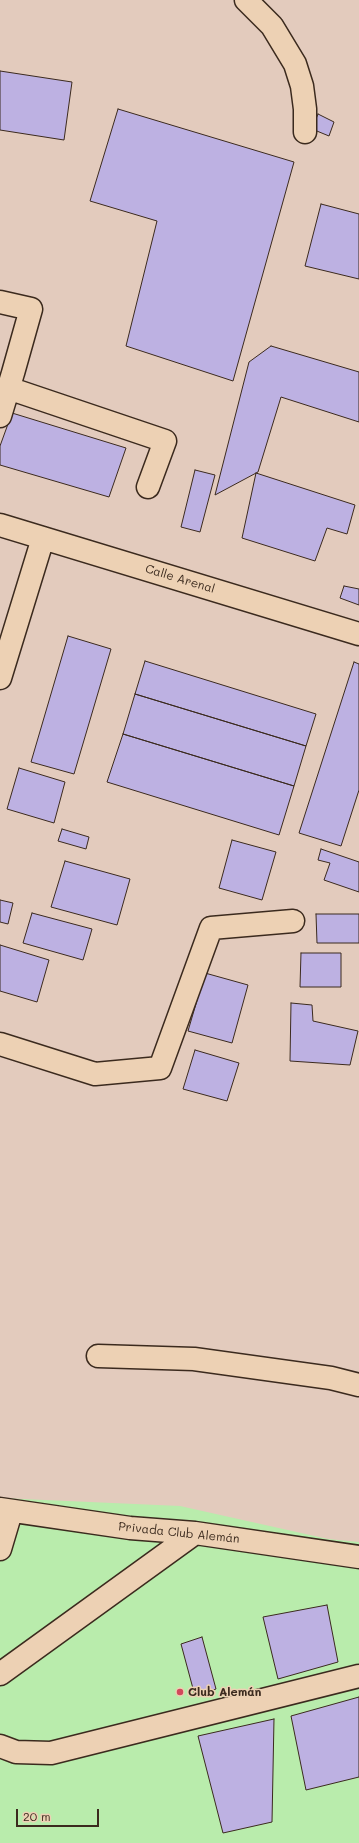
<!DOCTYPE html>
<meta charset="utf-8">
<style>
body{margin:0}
#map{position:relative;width:359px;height:1843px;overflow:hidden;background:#e3cbbd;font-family:Mali,sans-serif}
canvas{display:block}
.scale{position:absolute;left:16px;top:1809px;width:83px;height:18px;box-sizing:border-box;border:2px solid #3b2a1e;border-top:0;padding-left:5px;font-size:12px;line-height:14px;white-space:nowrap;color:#3b2a1e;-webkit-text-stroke:3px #edd1b4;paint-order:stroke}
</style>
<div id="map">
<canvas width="359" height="1843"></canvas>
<div class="scale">20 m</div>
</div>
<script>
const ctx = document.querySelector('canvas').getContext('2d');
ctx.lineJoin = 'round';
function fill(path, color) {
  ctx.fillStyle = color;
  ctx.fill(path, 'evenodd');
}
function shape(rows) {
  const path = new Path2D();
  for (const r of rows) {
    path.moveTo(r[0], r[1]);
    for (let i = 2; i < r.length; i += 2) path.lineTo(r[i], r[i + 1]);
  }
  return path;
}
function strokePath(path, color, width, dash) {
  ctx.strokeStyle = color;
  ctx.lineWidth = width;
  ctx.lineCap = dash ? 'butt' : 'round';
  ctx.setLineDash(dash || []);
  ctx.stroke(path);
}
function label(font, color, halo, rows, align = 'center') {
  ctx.font = font + ' Mali,sans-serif';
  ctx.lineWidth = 3;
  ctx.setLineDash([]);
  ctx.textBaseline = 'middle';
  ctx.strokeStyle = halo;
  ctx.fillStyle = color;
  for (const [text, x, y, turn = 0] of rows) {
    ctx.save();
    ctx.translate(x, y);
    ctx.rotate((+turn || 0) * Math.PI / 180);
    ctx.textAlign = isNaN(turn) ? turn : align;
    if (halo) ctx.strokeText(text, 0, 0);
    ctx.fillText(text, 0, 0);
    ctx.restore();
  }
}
const green = shape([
 [0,1498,180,1506,328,1539,359,1542,359,1843,0,1843]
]);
const building = shape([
 [0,71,72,82,64,140,0,130,0,71],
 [118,109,294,162,233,381,126,346,157,221,90,201,118,109],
 [318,114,334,122,329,136,312,129,318,114],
 [321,204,359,214,359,279,305,266,321,204],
 [271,346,359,372,359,422,281,397,258,472,215,495,249,362,271,346],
 [12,413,126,448,109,497,0,465,0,446,12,413],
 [195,470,215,475,200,532,181,527,195,470],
 [256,473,355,505,347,534,327,528,315,561,242,538,256,473],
 [344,586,359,589,359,605,340,598,344,586],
 [68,636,111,649,74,774,31,762,68,636],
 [145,661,316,714,306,746,135,694,145,661],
 [354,662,359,664,359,790,341,846,299,833,354,662],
 [135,694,306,746,294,786,123,734,135,694],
 [123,734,294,786,279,835,107,782,123,734],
 [19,768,65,782,54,823,7,809,19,768],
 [62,829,89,837,86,849,58,841,62,829],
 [232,840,276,852,262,900,219,888,232,840],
 [321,849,359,862,359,892,324,880,330,863,318,860,321,849],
 [65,861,130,879,117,925,51,907,65,861],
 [0,900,13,903,8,924,0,922,0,900],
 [32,913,92,929,83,960,23,943,32,913],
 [316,914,359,914,359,943,317,943,316,914],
 [0,945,49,960,37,1002,0,991,0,945],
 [301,953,341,953,341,987,300,987,301,953],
 [205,973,248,985,232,1043,188,1031,205,973],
 [291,1003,312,1005,313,1021,358,1031,350,1065,290,1061,291,1003],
 [195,1050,239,1063,227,1101,183,1089,195,1050],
 [327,1605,338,1662,278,1679,263,1617,327,1605],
 [202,1637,216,1689,195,1696,181,1644,202,1637],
 [359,1697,359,1777,306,1790,291,1716,359,1697],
 [274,1719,272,1822,223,1833,198,1736,274,1719]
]);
const minor = shape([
 [246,0,272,26,295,64,302,86,305,109,305,132],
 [0,302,31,309,13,373],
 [8,388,165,441,148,487],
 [0,416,13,373],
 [0,525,359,634],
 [0,678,43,538],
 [0,1044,95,1074,160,1068,211,928,293,921],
 [98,1356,194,1359,331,1378,359,1385],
 [0,1509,130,1528,195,1533,359,1557],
 [0,1549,11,1512],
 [0,1674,195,1533],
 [0,1746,16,1752,51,1753,359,1676]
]);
const markers = [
 [180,1692,4,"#d1495b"]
];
const streetNames = [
 ["Calle Arenal",180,579,17],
 ["Privada Club Alemán",179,1533,6]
];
const poiNames = [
 ["Club Alemán",188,1692]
];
fill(green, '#b9ecac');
fill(building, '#bdb1e2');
strokePath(building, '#3b2a1e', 1);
strokePath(minor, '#3b2a1e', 25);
strokePath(minor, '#edd1b4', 22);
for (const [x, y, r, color] of markers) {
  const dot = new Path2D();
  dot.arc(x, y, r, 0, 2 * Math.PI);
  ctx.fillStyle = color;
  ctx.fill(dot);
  strokePath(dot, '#edd1b4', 1.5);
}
label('12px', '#3b2a1e', '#edd1b4', streetNames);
label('bold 12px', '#3b2a1e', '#edd1b4', poiNames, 'left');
</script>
